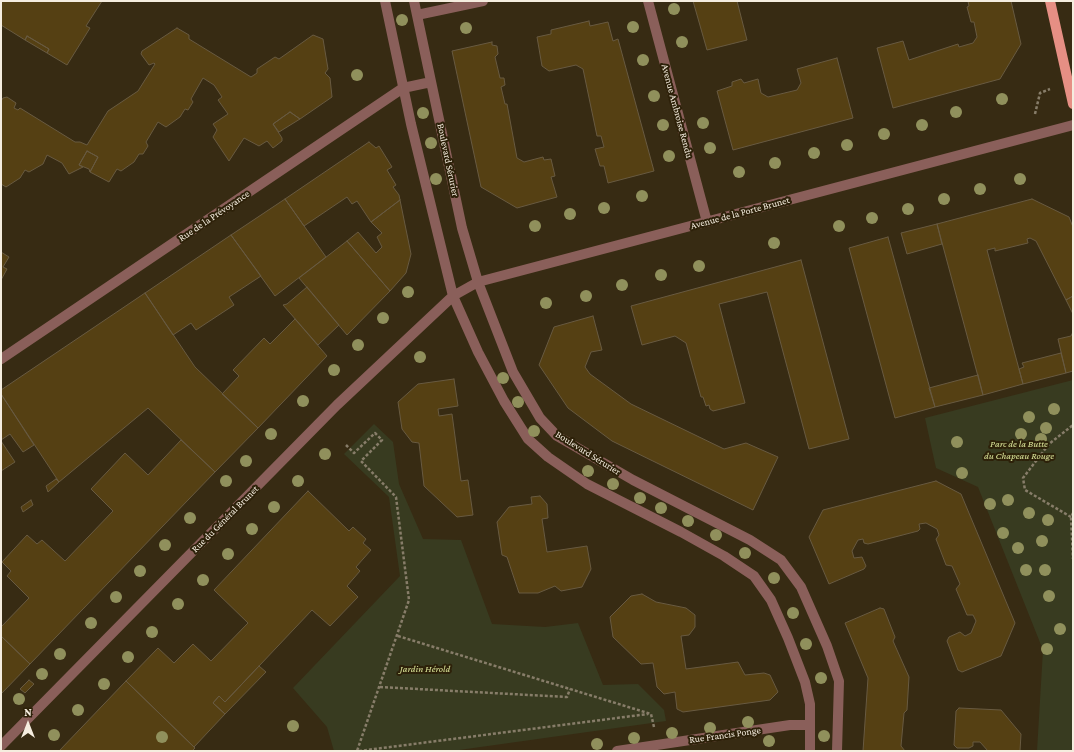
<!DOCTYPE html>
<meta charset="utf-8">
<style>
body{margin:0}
#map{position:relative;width:1074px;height:752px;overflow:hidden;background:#372b13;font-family:"Crimson Pro",serif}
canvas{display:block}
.frame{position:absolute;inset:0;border:2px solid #f5eddf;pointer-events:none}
.north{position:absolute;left:8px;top:704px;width:40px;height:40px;-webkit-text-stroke:3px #2d2109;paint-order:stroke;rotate:0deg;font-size:11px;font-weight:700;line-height:16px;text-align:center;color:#f5eddf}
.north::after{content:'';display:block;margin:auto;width:14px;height:18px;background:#f5eddf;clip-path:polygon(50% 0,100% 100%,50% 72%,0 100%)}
</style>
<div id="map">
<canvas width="1074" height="752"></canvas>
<div class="frame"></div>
<div class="north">N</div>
</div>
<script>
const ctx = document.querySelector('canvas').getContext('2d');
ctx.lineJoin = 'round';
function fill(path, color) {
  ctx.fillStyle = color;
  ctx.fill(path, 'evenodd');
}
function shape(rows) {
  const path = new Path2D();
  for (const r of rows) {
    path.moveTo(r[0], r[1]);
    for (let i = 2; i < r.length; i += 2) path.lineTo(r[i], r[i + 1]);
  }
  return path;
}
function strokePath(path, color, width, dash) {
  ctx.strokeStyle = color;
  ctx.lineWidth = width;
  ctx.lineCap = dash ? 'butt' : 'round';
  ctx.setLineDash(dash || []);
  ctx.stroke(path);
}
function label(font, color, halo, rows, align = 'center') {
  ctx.font = font + ' "Crimson Pro",serif';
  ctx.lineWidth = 4;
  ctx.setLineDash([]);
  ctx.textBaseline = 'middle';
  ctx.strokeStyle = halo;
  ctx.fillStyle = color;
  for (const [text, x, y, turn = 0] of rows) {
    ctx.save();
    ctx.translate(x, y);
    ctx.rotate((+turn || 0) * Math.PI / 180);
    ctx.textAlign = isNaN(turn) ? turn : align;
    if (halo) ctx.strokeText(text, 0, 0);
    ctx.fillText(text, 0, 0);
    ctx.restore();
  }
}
const green = shape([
 [1073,380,1073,751,1037,751,1043,650,978,487,936,468,925,418],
 [374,424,393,442,399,484,423,539,461,540,492,624,545,627,578,623,603,685,638,684,664,710,666,721,452,751,334,751,327,727,293,688,400,576,389,497,344,454]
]);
const building = shape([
 [1,1,102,1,86,26,90,28,67,65,47,53,49,49,27,36,25,40,1,25,1,1],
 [693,1,737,1,747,40,707,50,693,1],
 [968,1,1011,1,1021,44,1000,79,893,108,877,48,903,41,909,60,958,44,959,47,973,43,977,37,974,22,971,22,967,7,969,6,968,1],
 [589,21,590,26,608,22,613,41,618,39,654,171,608,183,604,166,600,166,595,149,604,147,601,136,597,136,583,69,576,65,549,71,542,66,537,37,551,34,551,30,589,21],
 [177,28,189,35,189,39,251,77,257,73,257,69,275,57,279,59,313,35,323,39,328,69,325,73,330,78,332,97,300,119,290,112,273,124,282,138,282,141,273,148,267,141,259,146,244,138,229,161,213,137,217,130,213,124,228,114,218,100,222,97,214,85,203,78,191,99,193,102,188,110,185,109,180,117,166,127,158,122,146,142,148,146,143,154,139,154,134,162,121,171,117,169,109,182,90,172,98,157,87,151,79,165,83,167,69,174,62,163,47,155,43,164,29,172,25,170,20,178,6,187,1,184,1,101,3,98,7,97,16,103,14,108,18,110,20,108,75,142,80,142,87,145,108,111,138,91,155,64,154,63,149,65,141,54,142,51,177,28],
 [27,36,49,49,47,53,25,40,27,36],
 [492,42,492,45,497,46,498,54,495,57,500,78,504,78,505,85,501,87,505,104,507,104,517,158,524,162,543,157,544,160,551,159,555,176,551,177,557,197,517,208,481,187,452,51,492,42],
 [837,58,853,118,733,150,717,91,732,86,732,82,741,79,744,83,758,79,761,93,768,97,797,90,801,83,797,69,837,58],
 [290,112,300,119,279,132,273,124,290,112],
 [369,142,376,148,379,146,392,167,387,170,396,185,393,187,399,195,400,200,371,222,357,201,352,204,347,197,304,226,285,199,369,142],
 [87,151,98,157,90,172,89,169,79,165,87,151],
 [285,199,326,257,275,296,231,235,285,199],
 [1032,199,1069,217,1073,227,1073,296,1066,300,1036,241,1030,238,1027,239,1028,243,995,251,995,248,987,250,1023,384,983,395,937,224,1032,199],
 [400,200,411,254,406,273,390,291,347,241,358,232,376,253,382,247,377,237,382,233,371,222,400,200],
 [937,224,942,244,907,254,901,233,937,224],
 [231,235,261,276,229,297,234,305,196,330,191,323,173,335,145,293,231,235],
 [888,237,935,407,895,418,849,248,888,237],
 [347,241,390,291,347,335,299,278,347,241],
 [1,252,9,257,3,267,7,269,1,280,1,252],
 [801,260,849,439,809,449,767,292,719,304,745,403,713,411,710,409,709,405,706,406,703,397,701,397,686,343,675,336,642,345,631,306,801,260],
 [307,287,339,325,318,345,283,305,287,304,307,287],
 [145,293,195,367,258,428,215,472,148,408,59,482,1,394,1,390,145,293],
 [1073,296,1073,314,1066,300,1073,296],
 [593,316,602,350,591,352,585,367,590,374,631,404,724,449,746,443,778,457,753,510,612,441,568,408,539,365,554,327,593,316],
 [295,319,327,356,258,428,222,394,239,376,233,370,264,338,270,344,295,319],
 [1073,332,1073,371,1066,373,1058,339,1071,336,1073,332],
 [1061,353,1066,373,1023,384,1019,369,1024,367,1022,363,1061,353],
 [978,375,983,395,935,407,929,388,978,375],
 [454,379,458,406,438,409,439,416,452,414,461,481,468,480,473,515,457,517,424,486,419,443,412,442,402,429,398,402,418,384,454,379],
 [1,394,34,445,23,452,10,434,1,440,1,394],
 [181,440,215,472,30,664,1,636,1,627,29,598,7,576,11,571,2,562,27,535,37,544,42,540,65,561,113,511,91,489,125,453,148,475,181,440],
 [1,441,15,462,1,471,1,441],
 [56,479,59,482,48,492,46,486,56,479],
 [936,481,961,494,1015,623,1001,656,962,672,958,670,947,641,949,637,960,632,965,636,971,633,976,621,973,615,967,615,956,589,960,584,952,566,946,565,936,539,939,535,937,529,926,523,919,524,920,529,918,531,868,544,864,543,863,539,858,540,852,551,854,558,862,557,866,566,864,569,829,584,809,537,823,510,936,481],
 [308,491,349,531,353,527,366,539,363,543,371,550,356,567,360,571,347,586,358,597,330,626,312,610,225,702,219,696,213,703,225,714,194,747,126,681,158,648,174,663,193,644,211,661,248,623,214,590,308,491],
 [540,496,547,504,548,518,542,519,547,552,587,546,591,569,582,587,561,591,555,586,538,593,519,593,507,557,502,555,497,522,509,507,532,504,531,497,540,496],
 [31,500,33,505,23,512,21,507,31,500],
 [642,594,656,602,686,608,695,615,695,627,689,635,681,636,686,669,738,662,745,675,764,673,770,675,778,692,770,700,683,712,677,709,675,692,664,694,657,687,653,663,641,664,613,637,610,617,631,596,642,594],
 [880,608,884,609,895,637,893,641,909,677,907,710,904,713,901,746,905,751,863,751,868,678,845,623,880,608],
 [1,636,30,664,1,694,1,636],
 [259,666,266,672,225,714,213,703,219,696,225,702,259,666],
 [29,680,34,684,25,693,20,689,29,680],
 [126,681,195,748,192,751,59,751,126,681],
 [959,708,1001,710,1021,734,1020,751,988,751,980,742,973,742,973,746,969,748,957,748,954,745,956,711,959,708]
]);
const path = shape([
 [1035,114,1040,93,1050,89],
 [346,445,354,453,375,433,382,440,361,461,396,497,409,600,357,751],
 [1073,513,1071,517,1073,559],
 [1071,517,1025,490,1023,478,1049,444,1073,425],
 [398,636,651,714,654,727],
 [380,687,567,697,570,689],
 [359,751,648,714]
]);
const minor = shape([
 [385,1,411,124,453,296,478,352,504,401,528,439,548,457,587,484,681,532,724,556,754,576,771,600,788,638,805,682,810,704,810,751],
 [414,1,462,228,478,282,513,372,540,418,557,436,633,480,750,540,781,560,801,587,827,646,839,681,837,751],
 [648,1,707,222],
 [417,15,483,1],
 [1,359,403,88,431,82],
 [1,746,337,405,453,296,478,282,1073,125],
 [617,751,790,725,809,725]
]);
const major = shape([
 [1050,1,1073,104]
]);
const trees = [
 [674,9],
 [402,20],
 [633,27],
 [466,28],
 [682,42],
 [643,60],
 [357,75],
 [654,96],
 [1002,99],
 [956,112],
 [423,113],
 [703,123],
 [663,125],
 [922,125],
 [884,134],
 [431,143],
 [847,145],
 [710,148],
 [814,153],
 [669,156],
 [775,163],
 [739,172],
 [436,179],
 [1020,179],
 [980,189],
 [642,196],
 [944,199],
 [604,208],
 [908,209],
 [570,214],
 [872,218],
 [535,226],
 [839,226],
 [774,243],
 [699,266],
 [661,275],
 [622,285],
 [408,292],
 [586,296],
 [546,303],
 [383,318],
 [358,345],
 [420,357],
 [334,370],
 [503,378],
 [303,401],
 [518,402],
 [1054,409],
 [1029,417],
 [1046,428],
 [534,431],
 [271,434],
 [1021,434],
 [1041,439],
 [957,442],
 [325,454],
 [246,461],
 [588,471],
 [962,473],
 [226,481],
 [298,481],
 [613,484],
 [640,498],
 [1008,500],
 [990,504],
 [274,507],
 [661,508],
 [1029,513],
 [190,518],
 [1048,520],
 [688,521],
 [252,529],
 [1003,533],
 [716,535],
 [1042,541],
 [165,545],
 [1018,548],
 [745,553],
 [228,554],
 [1026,570],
 [1045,570],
 [140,571],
 [774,578],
 [203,580],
 [1049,596],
 [116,597],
 [178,604],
 [793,613],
 [91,623],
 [1060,629],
 [152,632],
 [806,644],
 [1047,649],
 [60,654],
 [128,657],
 [42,674],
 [821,678],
 [104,684],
 [19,699],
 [78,710],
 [748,722],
 [293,726],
 [710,728],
 [672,733],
 [54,735],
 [824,736],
 [162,737],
 [634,738],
 [769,741],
 [597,744]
];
const streetNames = [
 ["Avenue Ambroise Rendu",677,111,75],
 ["Boulevard Sérurier",448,160,78],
 ["Avenue de la Porte Brunet",740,213,-15],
 ["Rue de la Prévoyance",214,216,-34],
 ["Boulevard Sérurier",588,453,32],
 ["Rue du Général Brunet",225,519,-45],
 ["Rue Francis Ponge",725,735,-8]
];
const parkNames = [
 ["Parc de la Butte",1019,444],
 ["du Chapeau Rouge",1019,456],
 ["Jardin Hérold",425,669]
];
fill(green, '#383b20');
fill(building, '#554013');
strokePath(building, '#685a41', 1);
strokePath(path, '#877d69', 2.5, [3, 2]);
strokePath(minor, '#8a5f5a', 10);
strokePath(major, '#e68f84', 10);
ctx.fillStyle = '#90905c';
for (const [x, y] of trees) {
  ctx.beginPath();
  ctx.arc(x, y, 6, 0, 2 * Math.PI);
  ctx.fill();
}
label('10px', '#f5eddf', '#2d2109', streetNames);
label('italic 10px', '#d9e398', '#2d2109', parkNames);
</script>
